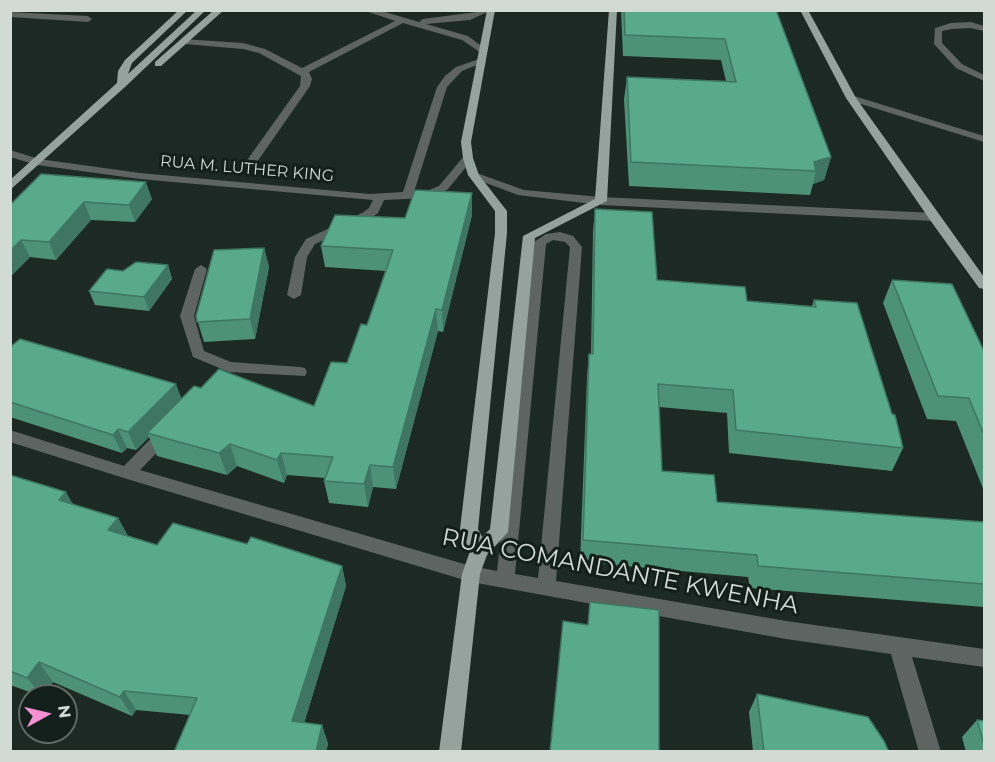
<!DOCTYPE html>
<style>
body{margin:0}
#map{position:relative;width:995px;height:762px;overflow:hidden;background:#1c2924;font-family:Montserrat,sans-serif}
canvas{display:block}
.frame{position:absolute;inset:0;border:12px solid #d2dad6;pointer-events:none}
.north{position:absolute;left:18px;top:684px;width:60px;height:60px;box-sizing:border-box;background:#131f1b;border:2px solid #5f6a66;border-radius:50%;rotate:82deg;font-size:16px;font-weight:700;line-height:24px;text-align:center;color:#d2dad6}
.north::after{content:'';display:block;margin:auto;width:21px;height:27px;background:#f591d2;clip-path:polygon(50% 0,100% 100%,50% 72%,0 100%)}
</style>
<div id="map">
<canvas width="995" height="762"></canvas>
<div class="frame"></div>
<div class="north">N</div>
</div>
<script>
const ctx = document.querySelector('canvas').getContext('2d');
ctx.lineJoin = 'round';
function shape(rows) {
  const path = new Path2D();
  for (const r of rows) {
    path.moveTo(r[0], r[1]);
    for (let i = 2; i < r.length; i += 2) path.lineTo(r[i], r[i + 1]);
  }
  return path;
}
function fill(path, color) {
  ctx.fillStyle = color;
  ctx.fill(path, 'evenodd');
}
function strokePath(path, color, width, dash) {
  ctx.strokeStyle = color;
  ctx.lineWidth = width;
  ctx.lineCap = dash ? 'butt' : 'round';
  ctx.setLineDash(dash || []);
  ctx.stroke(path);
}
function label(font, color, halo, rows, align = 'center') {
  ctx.font = font + ' Montserrat,sans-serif';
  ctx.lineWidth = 6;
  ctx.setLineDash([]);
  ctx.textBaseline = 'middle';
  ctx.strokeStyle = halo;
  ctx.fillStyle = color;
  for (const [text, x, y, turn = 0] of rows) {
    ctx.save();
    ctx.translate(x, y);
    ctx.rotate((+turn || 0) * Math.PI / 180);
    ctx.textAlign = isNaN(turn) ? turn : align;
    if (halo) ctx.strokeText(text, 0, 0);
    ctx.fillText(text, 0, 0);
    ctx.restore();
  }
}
const minor = shape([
 [363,10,378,10,419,22,423,19,492,10,470,20,426,24,468,36,488,51,481,53,462,40,403,23,309,72,312,79,310,86,250,172,242,172,240,170,300,86,301,76,259,53,243,49,185,44,182,43,182,39,243,43,265,49,302,68,395,21,363,10],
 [10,12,88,16,92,19,88,22,10,17,10,12],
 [971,22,984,26,984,31,970,28,952,29,942,31,942,43,962,64,984,75,984,81,956,68,934,44,935,28,951,23,971,22],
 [479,59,487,61,462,71,447,87,414,192,424,192,439,186,464,156,472,156,472,160,447,190,426,198,384,200,378,213,370,219,315,244,307,257,301,295,294,299,287,295,295,257,306,239,362,213,369,208,373,200,140,179,37,165,10,157,10,150,39,159,140,173,370,194,403,192,437,87,445,76,456,67,479,59],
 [848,96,854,96,984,136,984,142,848,100,848,96],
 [474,172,524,190,601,197,934,213,940,217,934,221,601,205,518,195,470,177,468,175,474,172],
 [560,232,573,236,582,247,556,581,786,621,984,649,984,667,912,657,941,752,919,752,891,654,786,639,471,582,127,479,10,442,10,430,124,466,161,428,167,426,173,428,175,432,173,436,140,470,471,566,497,571,534,242,546,234,560,232],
 [553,240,565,242,570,247,538,578,515,574,546,244,553,240],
 [201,265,207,269,194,316,204,351,231,362,300,367,305,368,307,372,305,376,229,372,193,357,180,316,195,269,201,265]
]);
const major = shape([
 [179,10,188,10,132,63,128,74,197,10,206,10,125,87,10,190,10,180,117,83,118,71,125,60,179,10],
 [214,10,224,10,161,66,155,66,155,62,214,10],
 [487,10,495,10,471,142,473,158,479,175,507,211,507,233,478,529,482,537,490,529,523,236,595,199,609,10,617,10,607,201,535,238,508,532,487,555,480,574,461,752,439,752,462,574,470,551,460,529,495,233,495,211,468,175,463,158,461,142,487,10],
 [800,10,808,10,856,98,984,277,984,289,979,288,930,220,846,98,800,10]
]);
const wall = shape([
 [621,10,776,10,831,157,824,180,813,184,810,195,629,186,624,99,627,77,726,81,721,60,623,56],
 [472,193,472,215,443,332,438,331,396,489,373,487,368,507,329,503,324,481,325,478,287,475,284,483,237,466,227,475,157,456,149,437,136,450,127,448,122,453,10,417,10,347,181,399,201,388,314,406,347,363,367,325,386,271,325,267,321,246,405,218],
 [152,199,135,222,91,220,56,260,30,257,10,277,10,205],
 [595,209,657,280,747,301,812,306,814,300,903,448,892,471,729,453,727,413,659,407,662,471,717,502,984,522,984,607,750,588,748,577,580,562,587,377,589,354,591,354,593,231],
 [264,248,269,267,255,339,204,342,196,316],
 [168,265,172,279,149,311,95,305,89,291,123,271],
 [892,280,984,351,984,491,956,421,927,419,883,303],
 [10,475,72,504,118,518,128,536,157,545,247,544,342,566,346,586,304,723,322,725,328,744,326,752,174,752,190,715,136,710,132,716,53,682,43,696,41,696,10,685],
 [757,694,889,752,753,752,749,712],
 [977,720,984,721,984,752,966,752,962,737]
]);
const shadedWall = shape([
 [831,157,824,180,813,184,816,171,814,162],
 [146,182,152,199,135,222,129,205],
 [472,193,472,215,443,332,442,310],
 [84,202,91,220,56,260,49,242],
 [21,240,30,257,10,277,10,251],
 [264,248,269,267,255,339,250,319],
 [168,265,172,279,149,311,144,297],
 [436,309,438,331,396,489,393,467],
 [176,384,183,402,147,433,149,437,136,450,128,432],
 [118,429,127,448,122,453,113,435],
 [230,444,237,466,227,475,219,453],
 [281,453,287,475,284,483,277,460],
 [370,465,373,487,368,507,364,484],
 [66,492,78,513,59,500],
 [118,518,129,538,108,530],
 [342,566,346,586,299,740,292,721],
 [39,662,53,682,43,696,42,696,27,678],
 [124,691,136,710,132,716,120,697],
 [322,725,328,744,326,752,316,752]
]);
const building = shape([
 [624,10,776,10,831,157,814,162,816,171,631,162,627,77,736,82,725,39,625,35,624,10],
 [41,174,146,182,129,205,84,202,49,242,21,240,10,251,10,205,41,174],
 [415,190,472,193,442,310,436,309,393,467,370,465,364,484,324,481,333,457,281,453,277,460,230,444,219,453,147,433,194,386,201,388,219,369,314,406,331,362,347,363,361,324,367,325,393,250,321,246,335,215,405,218,415,190],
 [595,209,652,212,657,280,745,287,747,301,816,307,814,300,857,303,892,414,895,415,903,448,736,430,733,390,658,384,662,471,714,475,717,502,984,522,984,584,758,566,757,555,583,540,589,354,593,354,595,209],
 [264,248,250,319,197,322,196,316,214,250,264,248],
 [136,262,168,265,144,297,89,291,107,269,123,271,136,262],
 [892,280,952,284,984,351,984,435,969,398,938,396,892,280],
 [20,339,176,384,128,432,118,429,113,435,10,402,10,347,20,339],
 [10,475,66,492,59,500,118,518,108,530,157,545,173,523,247,544,251,537,342,566,292,721,322,725,316,752,174,752,197,698,124,691,120,697,39,662,27,678,10,671,10,475],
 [590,602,659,610,659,752,550,752,563,621,588,625,590,602],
 [757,694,868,717,884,741,889,752,764,752,757,694],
 [977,720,984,721,984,744,977,720]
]);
const farStreetnames = [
 ["RUA M. LUTHER KING",247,169,5]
];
const nearStreetnames = [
 ["RUA COMANDANTE KWENHA",620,572,11]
];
fill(minor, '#5e6461');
fill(major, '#95a29d');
fill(wall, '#4d9179');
fill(shadedWall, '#3e7663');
fill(building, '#59a98d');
strokePath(building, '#3e7663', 1.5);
label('16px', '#d2dad6', '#131f1b', farStreetnames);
label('24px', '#d2dad6', '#131f1b', nearStreetnames);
</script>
